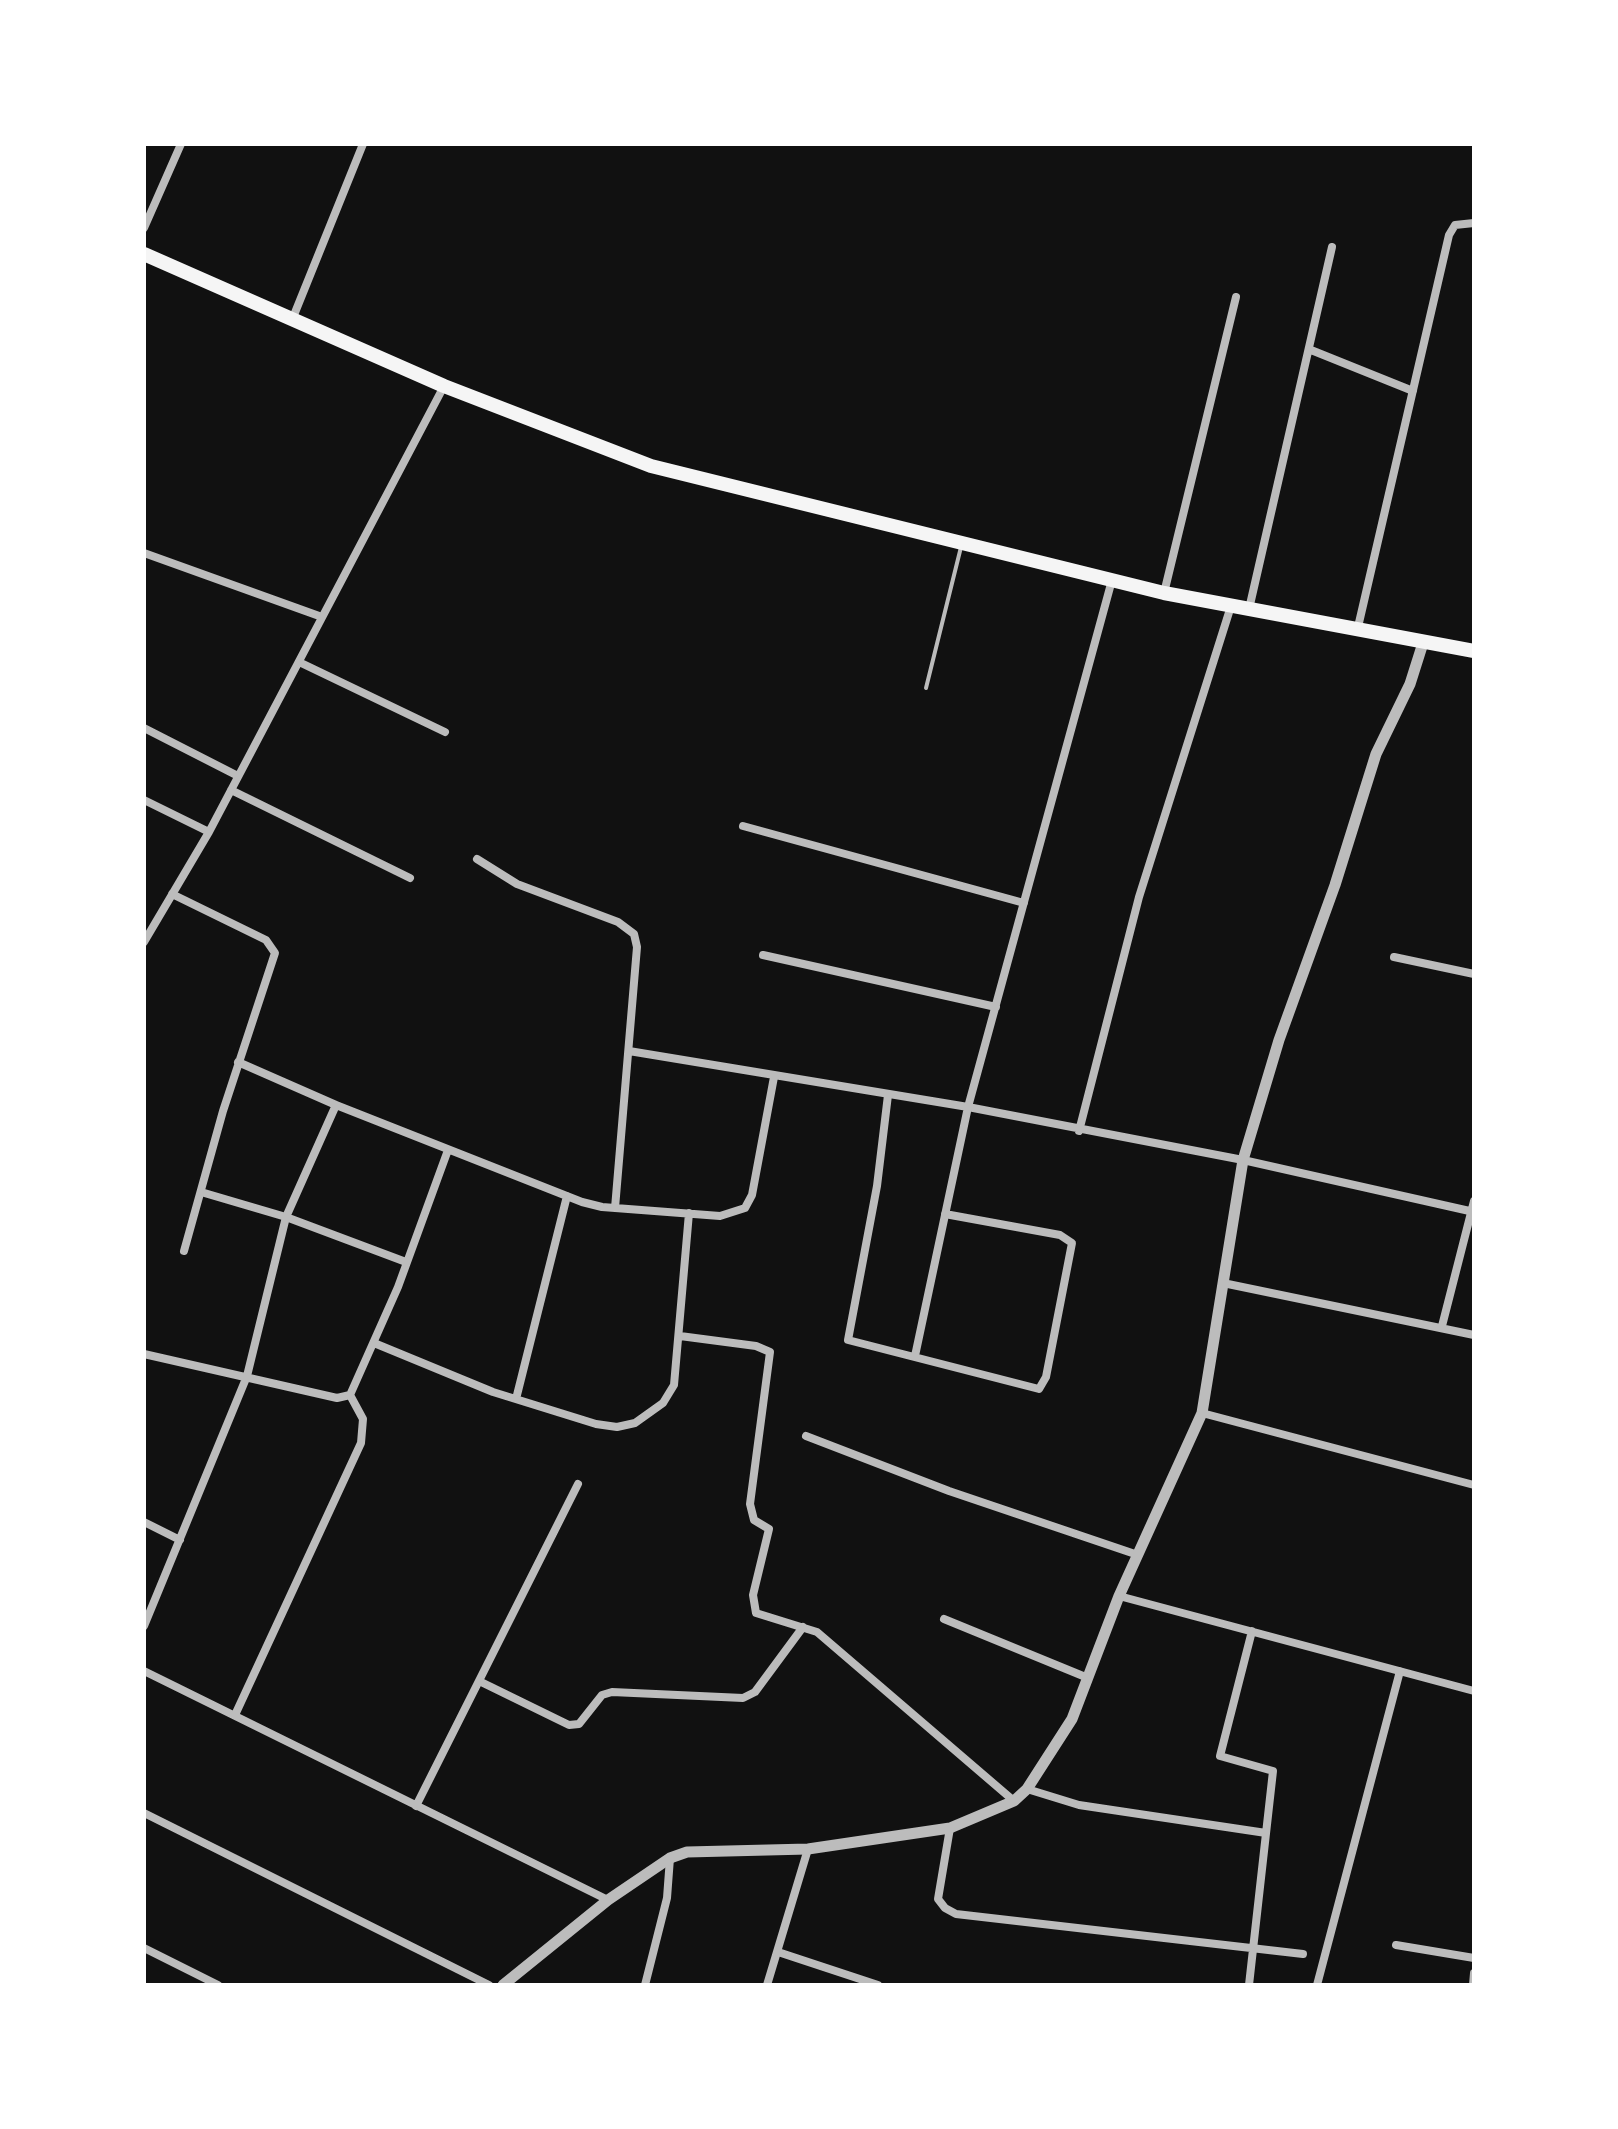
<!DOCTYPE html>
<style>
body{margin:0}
#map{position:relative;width:1618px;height:2129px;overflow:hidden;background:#111;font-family:Karla,sans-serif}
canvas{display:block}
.frame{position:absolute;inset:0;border:146px solid #fff;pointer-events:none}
</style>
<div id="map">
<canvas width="1618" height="2129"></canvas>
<div class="frame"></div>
</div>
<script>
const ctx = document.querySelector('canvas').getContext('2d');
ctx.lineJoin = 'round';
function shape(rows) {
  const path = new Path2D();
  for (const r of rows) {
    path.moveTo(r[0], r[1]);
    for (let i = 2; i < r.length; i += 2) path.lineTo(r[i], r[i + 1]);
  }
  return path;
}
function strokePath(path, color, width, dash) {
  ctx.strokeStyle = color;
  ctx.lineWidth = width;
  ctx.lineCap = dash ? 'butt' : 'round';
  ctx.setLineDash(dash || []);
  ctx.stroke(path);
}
const service = shape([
 [926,688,961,547]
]);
const minor = shape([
 [144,228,181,144],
 [292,320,363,144],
 [1311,350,1413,391],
 [144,553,322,617],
 [1164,593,1236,297],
 [1249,609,1332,247],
 [1358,627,1449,235,1455,225,1474,223],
 [299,662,445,732],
 [144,728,238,776],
 [231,790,410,878],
 [144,800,209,832],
 [743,826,1024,903],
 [477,859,517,884,618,922,634,934,637,947,615,1208],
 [172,894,266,940,275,953,223,1111,184,1251],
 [144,942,209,832,444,386],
 [763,955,996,1007],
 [1394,957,1474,974],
 [629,1051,968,1107,1243,1160,1474,1212],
 [238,1062,336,1105,582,1202,602,1207,720,1216,745,1208,752,1195,774,1077],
 [888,1095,877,1186,848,1340,1039,1389,1046,1377,1072,1243,1060,1235,945,1214],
 [1079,1131,1139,897,1231,606],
 [201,1192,286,1217,406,1262],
 [1223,1283,1474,1335],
 [1442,1326,1474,1201],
 [680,1336,756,1346,770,1352,750,1504,754,1520,769,1529,753,1595,756,1613,817,1632,1014,1801],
 [374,1343,493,1392,596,1424,617,1427,635,1423,663,1403,674,1385,689,1213],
 [144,1354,337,1398,350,1395,398,1287,448,1150],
 [915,1356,968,1107,1112,580],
 [516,1399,567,1196],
 [1202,1413,1474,1485],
 [806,1436,949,1491,1138,1555],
 [144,1522,180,1540],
 [1119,1596,1474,1691],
 [944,1619,1088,1678],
 [144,1626,247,1376,286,1217,336,1105],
 [144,1671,608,1900],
 [479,1681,569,1725,579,1724,602,1695,612,1692,743,1698,755,1692,803,1627],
 [235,1715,361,1443,363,1419,350,1395],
 [1027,1789,1079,1805,1266,1833],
 [416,1806,578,1484],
 [144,1813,489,1985],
 [950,1828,938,1899,945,1908,956,1914,1303,1954],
 [1396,1945,1474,1958],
 [144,1948,218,1985],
 [778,1952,878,1985],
 [645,1985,667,1898,670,1858],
 [767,1985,808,1849],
 [1249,1985,1273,1771,1220,1756,1252,1631],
 [1317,1985,1400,1671],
 [1473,1985,1474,1973]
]);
const tertiary = shape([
 [503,1985,608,1900,670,1858,687,1852,808,1849,950,1828,1014,1801,1027,1789,1072,1719,1119,1596,1202,1413,1243,1160,1279,1040,1335,885,1376,754,1410,684,1423,643]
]);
const primary = shape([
 [144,254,444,386,651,466,1164,593,1474,651]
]);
strokePath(service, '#bcbcbc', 4);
strokePath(minor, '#bcbcbc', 8);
strokePath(tertiary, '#bcbcbc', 11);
strokePath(primary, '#f5f5f5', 14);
</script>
